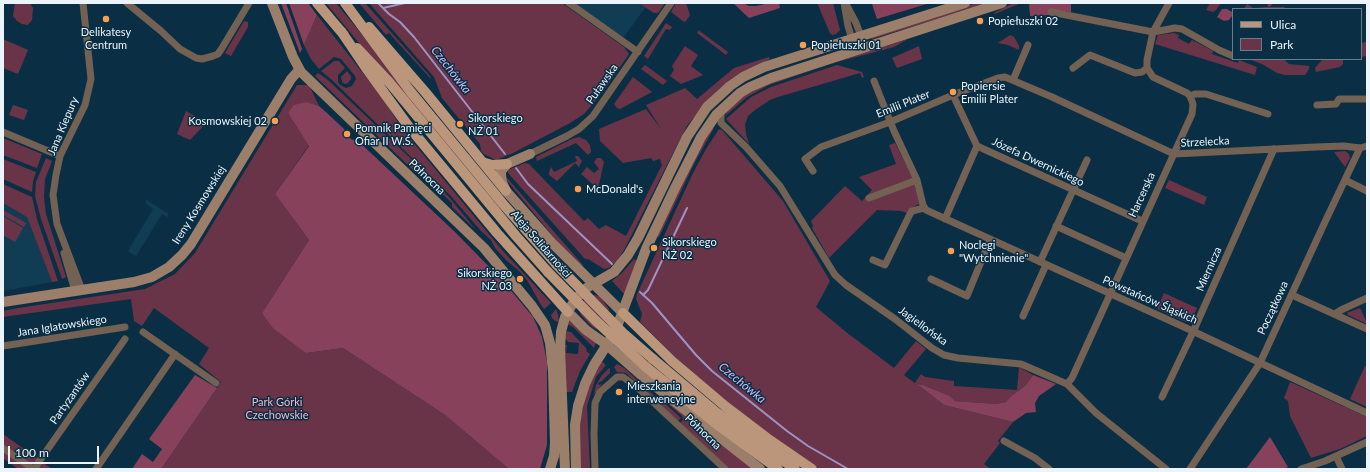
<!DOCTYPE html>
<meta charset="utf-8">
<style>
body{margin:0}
#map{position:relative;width:1370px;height:472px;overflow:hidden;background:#0a2f44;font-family:Lato,sans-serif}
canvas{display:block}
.frame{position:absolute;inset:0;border:4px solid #ebf4fb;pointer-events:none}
.legend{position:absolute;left:1232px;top:8px;width:130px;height:52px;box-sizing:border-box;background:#0a2f44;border:1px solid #647e8d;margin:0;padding:5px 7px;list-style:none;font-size:12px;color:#ebf4fb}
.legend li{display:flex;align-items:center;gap:8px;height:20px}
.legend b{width:20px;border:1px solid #647e8d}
.scale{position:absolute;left:8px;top:446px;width:91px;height:18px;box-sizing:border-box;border:2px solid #ebf4fb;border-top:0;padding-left:5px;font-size:12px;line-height:14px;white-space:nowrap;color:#ebf4fb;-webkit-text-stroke:3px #0a2f44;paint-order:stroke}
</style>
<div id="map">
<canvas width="1370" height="472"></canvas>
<div class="frame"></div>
<ul class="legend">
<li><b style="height:5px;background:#bb967b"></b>Ulica</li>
<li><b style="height:11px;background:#693448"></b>Park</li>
</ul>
<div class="scale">100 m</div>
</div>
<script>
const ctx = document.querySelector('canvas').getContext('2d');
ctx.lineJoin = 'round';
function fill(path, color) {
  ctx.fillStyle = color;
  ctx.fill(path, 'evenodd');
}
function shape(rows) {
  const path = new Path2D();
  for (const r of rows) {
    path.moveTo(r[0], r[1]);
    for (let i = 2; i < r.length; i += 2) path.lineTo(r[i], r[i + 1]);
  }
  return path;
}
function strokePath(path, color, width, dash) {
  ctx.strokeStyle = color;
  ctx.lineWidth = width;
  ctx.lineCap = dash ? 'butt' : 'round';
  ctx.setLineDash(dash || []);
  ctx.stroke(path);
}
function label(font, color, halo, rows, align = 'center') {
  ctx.font = font + ' Lato,sans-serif';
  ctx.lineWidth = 3;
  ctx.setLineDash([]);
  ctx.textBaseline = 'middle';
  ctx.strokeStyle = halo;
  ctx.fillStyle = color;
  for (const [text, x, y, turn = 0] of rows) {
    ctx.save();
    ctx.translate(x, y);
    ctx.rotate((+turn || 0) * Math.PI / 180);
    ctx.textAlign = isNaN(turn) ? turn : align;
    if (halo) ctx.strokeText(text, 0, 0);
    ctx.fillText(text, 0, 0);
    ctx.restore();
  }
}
const built = shape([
 [573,3,665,3,658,13,654,13,645,8,623,38],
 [145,199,169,214,167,217,162,214,136,256,128,251,153,209,147,205],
 [3,203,27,217,52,282,3,291]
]);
const green = shape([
 [15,3,30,3,33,8,32,20,28,25,22,24,17,21,13,16],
 [326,3,336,3,453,146,448,151],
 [359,3,365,3,430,76,431,79,389,33,386,35],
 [369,3,562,3,624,47,629,54,602,93,584,114,570,123,513,153,496,160,484,154,481,151,480,144,442,98,434,77],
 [639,3,652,3,654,4,665,3,658,13,654,13],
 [676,3,686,3,690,15,686,21,684,22,671,12],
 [817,3,833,3,840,30,836,34,832,35,830,33],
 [976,3,990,3,872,39,870,38],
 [1013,3,1021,3,995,14,994,13],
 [1210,3,1221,3,1216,10,1213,12,1206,10],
 [1267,3,1273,3,1270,7,1284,7,1286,9,1244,9,1247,4,1253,8,1268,7],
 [317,15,381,96,403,130,502,250,551,303,544,309,541,305,527,280,520,272,506,260,495,248,491,240,481,231,450,195,332,80,321,71,334,61,339,61,345,68,338,75,338,82,340,85,346,88,352,86,356,79,355,76,341,59,334,57,319,69,311,59,304,45],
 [244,21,248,22,248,27,231,56,225,53],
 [666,23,672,27,670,30,666,29,648,59,644,56],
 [699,30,701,32,728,52,726,55,697,33],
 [1174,33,1179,35,1178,38,1189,44,1192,40,1213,51,1212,54,1238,63,1239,60,1257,67,1255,75,1155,44,1158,35],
 [1010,35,1014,37,1019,46,1019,50,1008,45,998,43],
 [3,39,28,50,18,74,3,68],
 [908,39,894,47,833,63,769,85,747,97,725,116,727,111,739,99,762,86],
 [1361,40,1363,43,1367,41,1367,56,1361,57],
 [685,46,698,55,691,66,703,75,681,84,670,76,674,70,672,66],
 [919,46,922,59,897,68,892,58],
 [769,57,770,59,733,78,719,89,702,107,687,126,668,163,624,250,617,261,609,268,604,269,588,259,585,259,508,173,508,170,525,163,529,164,584,221,588,218,599,229,606,225,626,236,662,165,660,159,653,161,651,158,623,163,600,141,599,129,646,109,661,129,646,105,685,88,697,99,734,68],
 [1248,59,1284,59,1289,64,1309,66,1309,69,1305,75,1285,75,1277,73,1262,64],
 [1323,59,1343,59,1343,64,1340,67,1316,72,1315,68],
 [645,65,667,81,663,85,641,69],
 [837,65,862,72,864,77,862,78,860,73,778,97,770,100,755,110,748,116,745,124,746,134,749,144,726,119,751,97,771,87],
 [347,71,351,76,351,79,348,83,345,84,342,82,341,77],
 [318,73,328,80,428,175,448,196,476,230,452,207,452,203,421,174,412,169,315,76],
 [633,77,652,92,620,109,617,108,614,104],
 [297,85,309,85,319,106,307,102,288,113,309,145,275,194,309,240,262,313,306,353,343,348,445,415,509,469,161,469,221,382,199,364,209,348,154,308,142,326,134,321,131,299,3,317,3,311,18,308,145,289,175,274,195,253],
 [13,105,28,110,24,120,9,115],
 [186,111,206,123,190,140,177,134],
 [714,128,695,162,659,237,657,236,699,149,712,129],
 [719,129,722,130,783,201,830,281,816,307,846,332,894,368,916,341,926,349,904,375,915,383,921,374,925,377,954,381,954,386,1017,390,1019,367,1033,375,1026,385,1010,397,1006,402,996,404,955,401,950,396,923,385,919,386,944,405,1013,422,998,441,1000,443,984,464,991,469,820,469,777,441,716,393,672,354,640,322,642,314,636,299,637,294,693,173,706,149],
 [579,137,586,140,590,145,591,152,588,155,576,143,537,161,536,157,572,139],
 [3,138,42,154,37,168,3,155],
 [895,143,912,177,917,192,919,204,911,208,907,213,901,211,877,210,829,258,812,228,813,226,811,221,845,186,862,201,872,190,859,177,896,164,889,145],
 [1345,151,1349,154,1350,158,1345,167,1334,152],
 [575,156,578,156,582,161,579,167,575,163,557,181,549,175,549,172,551,167,554,172,577,161],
 [46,158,52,161,45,179,44,197,46,214,66,277,62,279,41,219,35,196,36,182],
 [597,158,601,158,604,162,598,189,581,174,587,167,594,173,599,169,594,162],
 [3,159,36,172,33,181,32,192,3,179],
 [505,178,508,179,583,265,582,266,560,245],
 [1169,180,1207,197,1204,205,1165,188],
 [3,184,32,197,37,219,58,281,52,282,27,217,3,203],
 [3,210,26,223,24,227,3,215],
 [3,216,23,228,15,242,3,235],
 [634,259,637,261,625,295,612,281,622,273],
 [1164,293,1197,308,1192,320,1186,322,1157,309],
 [594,295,599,296,604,302,609,309,607,319,600,328,596,329,591,326,581,315,580,313,579,310,583,301,589,296],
 [1360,308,1367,323,1367,324,1348,315,1347,313],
 [556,309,558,315,559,322,555,321,552,318,551,315],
 [568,319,596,343,594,348,573,327,567,324],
 [565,331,571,332,586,348,587,352,590,354,580,371,572,392,565,392,564,364,565,345,567,345,566,353,578,354,579,343,568,342,565,338],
 [601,361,606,365,596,377,587,406,590,469,579,469,578,433,585,395],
 [617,364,624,368,658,399,659,398,681,418,678,421,626,373,617,372,614,367],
 [1365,366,1367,367,1367,407,1350,399],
 [610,368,610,373,602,381,598,383,599,385,602,384,594,395,596,385,602,375,608,369],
 [1290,382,1367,417,1367,436,1340,449,1311,458,1290,416,1288,401,1284,398],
 [666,402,682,409,752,469,729,469,680,423,683,420,682,416],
 [3,434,52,469,18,469,3,458]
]);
const forest = shape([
 [281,3,286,3,302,49,300,53],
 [289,3,308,3,317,15,304,45],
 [733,3,743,3,749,6,756,6,765,4,765,3,779,3,780,8,749,18],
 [879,3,930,3,877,19,872,4],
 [1029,3,1071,3,1071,12,1049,10,1048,15,1030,16],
 [1222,9,1227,9,1232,12,1232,16,1229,20,1224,21,1217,17],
 [307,102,319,106,327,113,344,129,348,137,353,140,356,139,455,232,503,281,533,317,542,337,547,362,547,445,540,469,509,469,445,415,343,348,306,353,273,328,262,313,309,240,275,194,309,146,288,113,294,105],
 [195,375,217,388,161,469,132,469,142,454,153,462,162,449,149,439],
 [1033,375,1056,384,1039,396,1035,403,1036,412,1026,413,1013,422,944,405,918,385,923,385,950,396,955,401,996,404,1006,402,1010,397,1026,385],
 [1270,437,1288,467,1284,469,1246,469]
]);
const stream = shape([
 [378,3,389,14,400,22,414,37,505,154],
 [383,8,405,3],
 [516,168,528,184,612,264],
 [640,292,652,303,696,355,712,371,787,431,808,446,848,469],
 [643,295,648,290,687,208]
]);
const street = shape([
 [127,3,161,31,180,49,196,58,202,59,213,56,218,54,222,48,249,3],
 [569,3,638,52],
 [844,3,848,26,852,39,861,49],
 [846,4,856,23,861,36,861,40],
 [1051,12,1153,32,1175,28,1182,29,1219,50,1233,56],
 [1073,68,1090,55,1135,73,1142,72,1147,68],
 [1013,80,1028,45],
 [874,81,894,131,917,180,923,205,926,210,1184,327,1367,413],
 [953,95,977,146,1142,221],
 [1190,96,1195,94,1206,94,1268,114],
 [1317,105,1336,104,1339,99,1367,99],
 [721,110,721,123,746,147,780,186,835,275,846,285,895,319,932,348,944,355,958,358,1021,364,1067,384,1096,413,1166,469],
 [3,132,60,156],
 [530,154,567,136,579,129,593,116,671,3],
 [813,171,805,159,821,147,890,122,953,95,998,78,1005,77,1052,97,1174,154,1316,147,1344,146,1360,148,1367,146],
 [1345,180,1367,191],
 [869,198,917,180],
 [945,219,977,146],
 [1056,226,1126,258],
 [64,253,75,291],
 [873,260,885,265,910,214,912,211,924,208],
 [1040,262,1087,160],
 [931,279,967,296,990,240],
 [82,290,57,224,53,195,56,175,60,156,85,105,91,79,83,3],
 [1292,295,1367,329],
 [1335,314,1341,310,1367,298],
 [1023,316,1046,265],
 [143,332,216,383],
 [3,346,125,327],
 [1067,384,1072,378,1192,114,1193,104,1190,96,1187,93,1153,77,1147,68,1147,60,1153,32,1169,3],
 [1162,397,1193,332,1274,149],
 [1004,441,1035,458,1049,469],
 [3,448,33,469],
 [1336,456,1342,469],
 [35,469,38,463,125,339],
 [96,469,175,354],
 [595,469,594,434,595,403,600,392,617,377,623,377,638,388,725,469],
 [1190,469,1260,363,1324,224,1360,148],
 [1301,469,1325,461,1367,442]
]);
const secondary = shape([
 [272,3,293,57,301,72,484,248,532,306,545,325,550,343,553,371,555,443,554,456,550,469],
 [530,154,507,164,501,171,501,175,502,182,506,191,552,243,623,313],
 [3,302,134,282,152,277,169,267,182,255,191,244,291,79,299,70],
 [568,312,586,330,607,345,640,374,760,469],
 [565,469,560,349,561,332,565,317,573,303,581,293,588,287,614,272,628,255,638,238,687,137,707,107,730,86,743,77,764,67,965,3],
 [576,469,575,425,578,406,585,384,594,365,615,332,646,249,675,188,701,137,716,115,740,93,750,87,771,78,1002,3]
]);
const primary = shape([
 [317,3,344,35],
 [345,3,410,91,503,204,556,264],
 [369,27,426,93,506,191],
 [341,31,366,68,409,127,497,233,568,312],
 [357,48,389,82,516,236,548,272],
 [482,162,492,165,507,164],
 [623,313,672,361,725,406,767,438,812,469],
 [653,359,716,412,795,469],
 [646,367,719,426,778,469]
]);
const primaryBridge = shape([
 [556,264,623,333,653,359],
 [548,272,595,320,646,367]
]);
const markers = [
 [106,19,4,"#fb9e51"],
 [980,21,4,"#fb9e51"],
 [803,45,4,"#fb9e51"],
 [953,92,4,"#fb9e51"],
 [275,121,4,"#fb9e51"],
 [460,124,4,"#fb9e51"],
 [347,134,4,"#fb9e51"],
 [578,189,4,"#fb9e51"],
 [654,248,4,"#fb9e51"],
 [951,251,4,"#fb9e51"],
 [520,279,4,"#fb9e51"],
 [619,392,4,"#fb9e51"]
];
const poiNames = [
 ["Popiełuszki 02",988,21],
 ["Delikatesy",106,32,"center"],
 ["Centrum",106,45,"center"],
 ["Popiełuszki 01",811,45],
 ["Popiersie",961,86],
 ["Emilii Plater",961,99],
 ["Sikorskiego",468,118],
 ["NŻ 01",468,131],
 ["Kosmowskiej 02",267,121,"right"],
 ["Pomnik Pamięci",355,128],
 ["Ofiar II W.Ś.",355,141],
 ["McDonald's",586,189],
 ["Sikorskiego",662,242],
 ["NŻ 02",662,255],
 ["Noclegi",959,245],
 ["\"Wytchnienie\"",959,258],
 ["Sikorskiego",512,273,"right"],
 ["NŻ 03",512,286,"right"],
 ["Mieszkania",627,386],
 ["interwencyjne",627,399]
];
const streetNames = [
 ["Puławska",602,84,-55],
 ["Emilii Plater",903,104,-22],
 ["Jana Kiepury",63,126,-67],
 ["Strzelecka",1205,142,-3],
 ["Józefa Dwernickiego",1038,162,25],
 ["Północna",427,177,44],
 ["Harcerska",1142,195,-65],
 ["Ireny Kosmowskiej",199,205,-58],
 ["Aleja Solidarności",541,244,49],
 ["Miernicza",1209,269,-66],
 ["Powstańców Śląskich",1150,300,24],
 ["Początkowa",1273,308,-65],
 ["Jana Iglatowskiego",62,326,-9],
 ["Jagiellońska",923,326,36],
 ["Partyzantów",70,398,-55],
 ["Północna",703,432,44]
];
const parkNames = [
 ["Park Górki",277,402],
 ["Czechowskie",277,415]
];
const waterNames = [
 ["Czechówka",451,70,52],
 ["Czechówka",742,383,39]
];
fill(built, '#113d54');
fill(green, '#693448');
fill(forest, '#88415b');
strokePath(stream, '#9f93c4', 2);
strokePath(street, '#736154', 7);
strokePath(secondary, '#9c7f6a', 10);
strokePath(primary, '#bb967b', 10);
strokePath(primaryBridge, '#bb967b', 10);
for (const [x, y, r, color] of markers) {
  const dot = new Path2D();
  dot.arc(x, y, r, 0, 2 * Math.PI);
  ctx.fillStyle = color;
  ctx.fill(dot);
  strokePath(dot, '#0a2f44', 1.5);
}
label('11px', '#ebf4fb', '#0a2f44', poiNames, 'left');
label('11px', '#ebf4fb', '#0a2f44', streetNames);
label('11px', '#f6b6ca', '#0a2f44', parkNames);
label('italic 12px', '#cbbaf2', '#0a2f44', waterNames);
</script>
